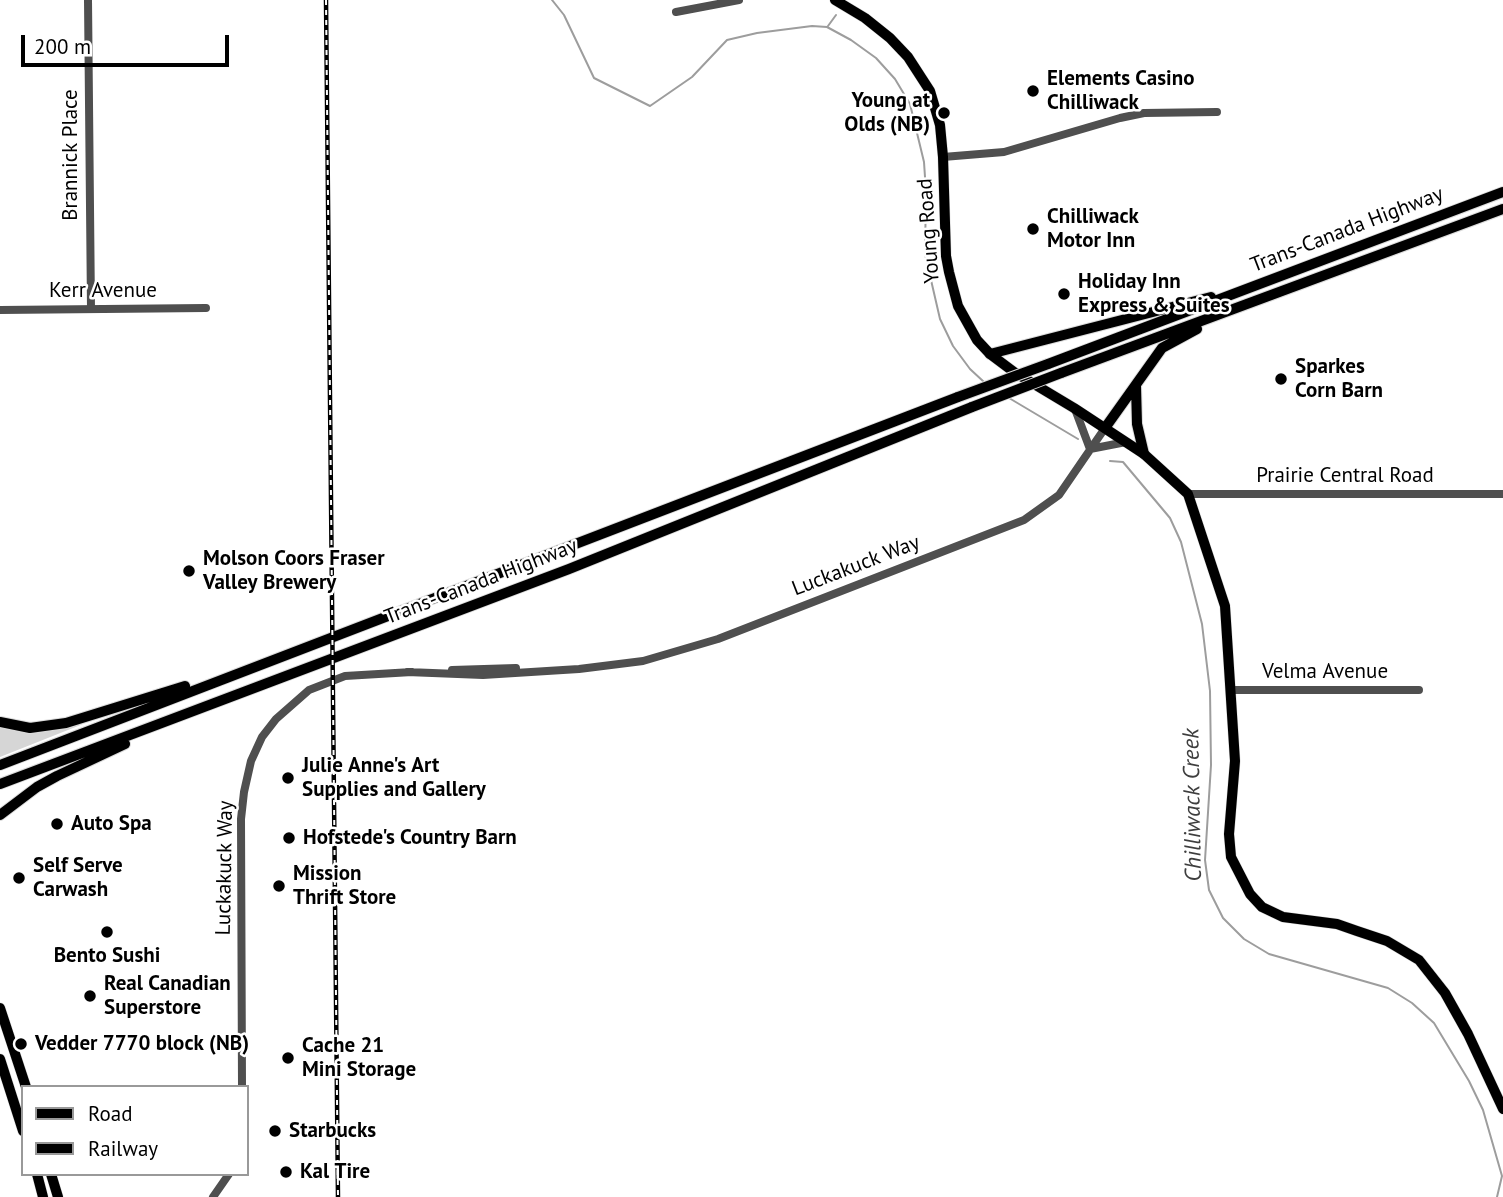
<!DOCTYPE html>
<style>
body{margin:0}
#map{position:relative;width:1503px;height:1197px;overflow:hidden;background:#fff;font-family:"PT Sans",sans-serif}
canvas{display:block}
.legend{position:absolute;left:21px;top:1085px;width:228px;height:91px;box-sizing:border-box;background:#fff;border:2px solid #999;margin:0;padding:9px 12px;list-style:none;font-size:21px;color:#000}
.legend li{display:flex;align-items:center;gap:14px;height:35px}
.legend b{width:35px;border:2px solid #999}
.scale{position:absolute;left:21px;top:35px;width:208px;height:32px;box-sizing:border-box;border:4px solid #000;border-top:0;padding-left:9px;font-size:21px;line-height:24px;white-space:nowrap;color:#000;-webkit-text-stroke:5px #fff;paint-order:stroke}
</style>
<div id="map">
<canvas width="1503" height="1197"></canvas>
<ul class="legend">
<li><b style="height:9px;background:#000"></b>Road</li>
<li><b style="height:9px;background:#000"></b>Railway</li>
</ul>
<div class="scale">200 m</div>
</div>
<script>
const ctx = document.querySelector('canvas').getContext('2d');
ctx.lineJoin = 'round';
function fill(path, color) {
  ctx.fillStyle = color;
  ctx.fill(path, 'evenodd');
}
function shape(rows) {
  const path = new Path2D();
  for (const r of rows) {
    path.moveTo(r[0], r[1]);
    for (let i = 2; i < r.length; i += 2) path.lineTo(r[i], r[i + 1]);
  }
  return path;
}
function strokePath(path, color, width, dash) {
  ctx.strokeStyle = color;
  ctx.lineWidth = width;
  ctx.lineCap = dash ? 'butt' : 'round';
  ctx.setLineDash(dash || []);
  ctx.stroke(path);
}
function label(font, color, halo, rows, align = 'center') {
  ctx.font = font + ' "PT Sans",sans-serif';
  ctx.lineWidth = 5;
  ctx.setLineDash([]);
  ctx.textBaseline = 'middle';
  ctx.strokeStyle = halo;
  ctx.fillStyle = color;
  for (const [text, x, y, turn = 0] of rows) {
    ctx.save();
    ctx.translate(x, y);
    ctx.rotate((+turn || 0) * Math.PI / 180);
    ctx.textAlign = isNaN(turn) ? turn : align;
    if (halo) ctx.strokeText(text, 0, 0);
    ctx.fillText(text, 0, 0);
    ctx.restore();
  }
}
const green = shape([
 [83,724,0,757,0,725,48,730]
]);
const stream = shape([
 [552,0,564,15,594,78,650,106,692,77,727,40,757,33,812,26,827,27,851,40,876,58,895,79,910,104,924,162,926,192,925,254,940,319,953,346,970,369,984,382],
 [828,26,836,15],
 [1009,398,1078,439],
 [1110,461,1123,462,1170,518,1181,542,1202,624,1210,691,1211,765,1205,860,1209,890,1223,918,1244,939,1269,954,1388,988,1412,1003,1434,1023,1469,1081,1483,1110,1502,1176,1497,1197]
]);
const minor = shape([
 [88,0,91,309],
 [676,12,739,0],
 [943,157,1004,152,1120,118,1144,113,1217,112],
 [0,310,206,308],
 [1075,409,1090,449],
 [1090,449,1126,442],
 [1188,494,1503,494],
 [452,670,516,668],
 [407,672,483,675,579,669,643,661,718,639,1024,520,1059,495,1105,428],
 [1232,690,1419,690],
 [242,1087,241,819,244,792,251,761,262,737,276,719,309,690,345,676,412,672],
 [213,1197,229,1174]
]);
const major = shape([
 [835,0,865,18,890,38,908,57,930,91,940,125,943,157,946,256,949,272,958,306,977,340,990,354,1014,372,1074,408,1144,454,1188,494,1225,606,1235,761,1229,834,1231,857,1250,894,1262,907,1283,917,1337,924,1357,931,1387,941,1419,960,1445,993,1468,1034,1503,1109],
 [0,1008,26,1087],
 [0,1059,23,1131],
 [37,1174,43,1197],
 [51,1174,58,1197]
]);
const highway = shape([
 [990,354,1211,297],
 [1048,364,1503,192],
 [1061,373,1503,209],
 [1136,386,1137,424,1144,454],
 [1105,428,1162,348,1197,329],
 [0,722,30,728,66,723,185,686],
 [0,765,958,397],
 [0,784,569,569,972,407],
 [0,815,37,787,57,776,125,744]
]);
const rail = shape([
 [326,0,338,1197]
]);
const highwayBridge = shape([
 [958,397,1048,364],
 [972,407,1061,373]
]);
const markers = [
 [1033,91,7,"#000"],
 [944,113,7,"#000"],
 [1033,229,7,"#000"],
 [1064,294,7,"#000"],
 [1281,379,7,"#000"],
 [189,571,7,"#000"],
 [288,778,7,"#000"],
 [57,824,7,"#000"],
 [289,838,7,"#000"],
 [19,878,7,"#000"],
 [279,886,7,"#000"],
 [107,932,7,"#000"],
 [90,996,7,"#000"],
 [21,1044,7,"#000"],
 [288,1058,7,"#000"],
 [275,1131,7,"#000"],
 [286,1172,7,"#000"]
];
const poiNames = [
 ["Elements Casino",1047,79],
 ["Chilliwack",1047,103],
 ["Young at",930,101,"right"],
 ["Olds (NB)",930,125,"right"],
 ["Chilliwack",1047,217],
 ["Motor Inn",1047,241],
 ["Holiday Inn",1078,282],
 ["Express & Suites",1078,306],
 ["Sparkes",1295,367],
 ["Corn Barn",1295,391],
 ["Molson Coors Fraser",203,559],
 ["Valley Brewery",203,583],
 ["Julie Anne's Art",302,766],
 ["Supplies and Gallery",302,790],
 ["Auto Spa",71,824],
 ["Hofstede's Country Barn",303,838],
 ["Self Serve",33,866],
 ["Carwash",33,890],
 ["Mission",293,874],
 ["Thrift Store",293,898],
 ["Bento Sushi",107,956,"center"],
 ["Real Canadian",104,984],
 ["Superstore",104,1008],
 ["Vedder 7770 block (NB)",35,1044],
 ["Cache 21",302,1046],
 ["Mini Storage",302,1070],
 ["Starbucks",289,1131],
 ["Kal Tire",300,1172]
];
const streetNames = [
 ["Brannick Place",71,155,-90],
 ["Trans-Canada Highway",1347,230,-21],
 ["Young Road",929,231,-94],
 ["Kerr Avenue",103,291],
 ["Prairie Central Road",1345,476],
 ["Luckakuck Way",856,566,-21],
 ["Trans-Canada Highway",481,582,-21],
 ["Velma Avenue",1325,672],
 ["Luckakuck Way",225,868,-89]
];
const waterNames = [
 ["Chilliwack Creek",1193,805,-91]
];
fill(green, '#d6d6d6');
strokePath(stream, '#9d9d9d', 2);
strokePath(major, '#dbdbdb', 11);
strokePath(highway, '#dbdbdb', 12);
strokePath(minor, '#4f4f4f', 8);
strokePath(major, '#000', 10);
strokePath(highway, '#000', 10);
strokePath(rail, '#000', 4.5);
strokePath(rail, '#fff', 2, [5]);
strokePath(highwayBridge, '#dbdbdb', 12, []);
strokePath(highwayBridge, '#000', 10);
for (const [x, y, r, color] of markers) {
  const dot = new Path2D();
  dot.arc(x, y, r, 0, 2 * Math.PI);
  ctx.fillStyle = color;
  ctx.fill(dot);
  strokePath(dot, '#fff', 2.5);
}
label('bold 21px', '#000', '#fff', poiNames, 'left');
label('21px', '#000', '#fff', streetNames);
label('italic 23px', '#3e3e3e', '#fff', waterNames);
</script>
